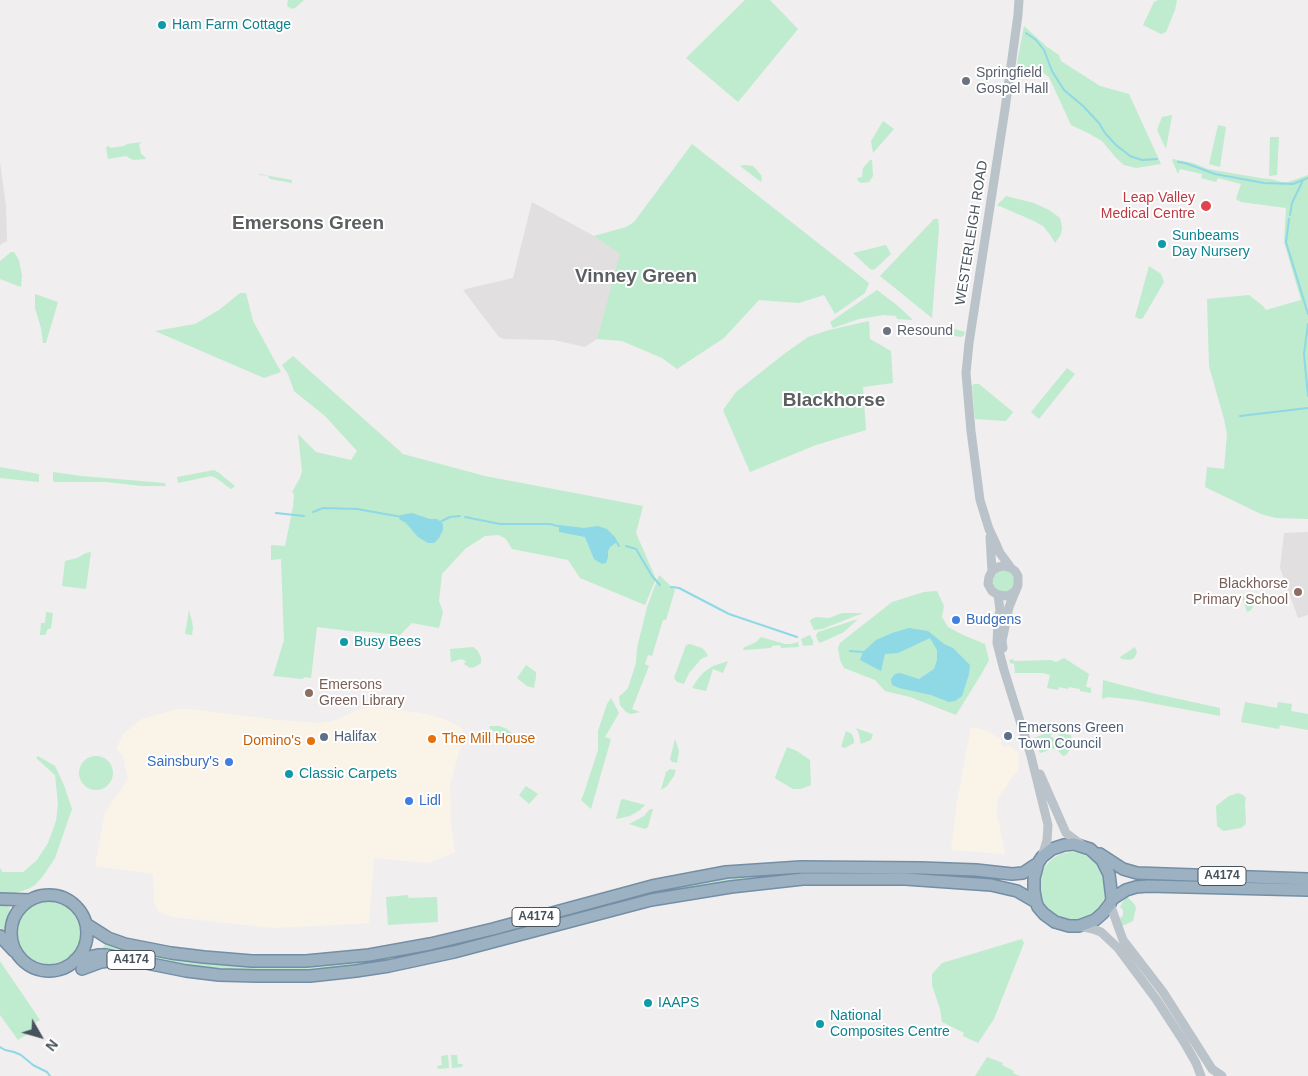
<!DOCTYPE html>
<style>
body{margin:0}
#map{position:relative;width:1308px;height:1076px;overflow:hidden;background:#f0eeee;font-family:Helvetica,sans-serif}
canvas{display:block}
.north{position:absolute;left:15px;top:1011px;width:50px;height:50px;-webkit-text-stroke:4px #fff;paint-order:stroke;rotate:128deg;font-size:14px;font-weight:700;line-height:20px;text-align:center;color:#47525a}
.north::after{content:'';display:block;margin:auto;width:18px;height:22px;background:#47525a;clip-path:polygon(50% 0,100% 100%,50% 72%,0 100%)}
</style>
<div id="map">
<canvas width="1308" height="1076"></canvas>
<div class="north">N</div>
</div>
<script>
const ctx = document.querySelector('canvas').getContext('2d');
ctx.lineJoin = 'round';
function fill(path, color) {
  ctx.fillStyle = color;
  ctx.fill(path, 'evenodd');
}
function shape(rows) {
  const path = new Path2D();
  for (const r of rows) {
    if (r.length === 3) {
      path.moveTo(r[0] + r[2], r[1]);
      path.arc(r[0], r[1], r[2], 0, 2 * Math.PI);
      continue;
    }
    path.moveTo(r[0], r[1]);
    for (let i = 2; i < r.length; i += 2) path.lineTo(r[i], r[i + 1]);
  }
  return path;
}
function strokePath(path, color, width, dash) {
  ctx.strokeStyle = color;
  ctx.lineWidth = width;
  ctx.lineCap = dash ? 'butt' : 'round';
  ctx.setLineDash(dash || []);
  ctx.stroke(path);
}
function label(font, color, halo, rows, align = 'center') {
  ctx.font = font + ' Helvetica,sans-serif';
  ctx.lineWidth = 4;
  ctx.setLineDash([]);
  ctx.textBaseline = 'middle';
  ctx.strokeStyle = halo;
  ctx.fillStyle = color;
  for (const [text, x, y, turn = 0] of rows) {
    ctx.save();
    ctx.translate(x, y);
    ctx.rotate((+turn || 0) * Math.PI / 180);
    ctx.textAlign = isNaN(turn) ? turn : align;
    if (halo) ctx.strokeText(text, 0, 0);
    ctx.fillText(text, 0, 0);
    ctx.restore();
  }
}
const commercial = shape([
 [370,707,422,713,444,719,459,726,463,731,464,735,450,784,451,828,455,852,428,863,374,858,369,923,273,928,172,917,159,912,154,903,153,874,95,866,105,812,128,779,123,756,116,749,123,734,142,719,178,709,189,709,278,720,319,723,336,720,355,711],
 [971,727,982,729,991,733,1002,741,1000,744,1005,748,1008,745,1019,753,1018,772,1014,775,998,798,996,815,999,823,1005,854,951,850,957,802]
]);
const education = shape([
 [0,162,6,206,7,241,0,245],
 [532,202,594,236,621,254,597,339,585,347,554,340,504,339,499,337,463,290,470,288,513,278],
 [1308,532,1308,615,1298,618,1280,568,1284,533]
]);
const green = shape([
 [288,0,304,0,295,8,292,9,287,6],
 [745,0,770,0,798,29,738,102,686,58],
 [1158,0,1177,0,1175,10,1166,32,1161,34,1143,25,1154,2],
 [1024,26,1047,47,1059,55,1061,61,1100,86,1129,94,1161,164,1136,168,1124,165,1116,158,1102,141,1088,133,1071,125,1049,77,1042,72,1016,68],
 [1172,115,1172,116,1166,149,1157,130,1162,117],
 [883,121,894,129,873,153,871,141],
 [1218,125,1226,127,1220,167,1209,164],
 [1270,137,1279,137,1277,175,1269,176],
 [142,142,139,144,141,154,145,157,146,159,133,160,126,156,108,159,106,147,109,146,110,148,124,146,127,144],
 [692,144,869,283,865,293,835,314,824,295,799,303,759,300,724,338,677,369,662,358,622,341,597,339,620,254,594,236,626,227,634,222],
 [1173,159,1193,163,1208,169,1260,178,1271,179,1282,182,1288,182,1308,175,1308,519,1276,518,1261,514,1205,487,1207,467,1224,469,1227,434,1224,419,1209,366,1207,299,1249,295,1263,306,1266,310,1301,300,1284,242,1286,208,1241,202,1236,199,1241,184,1218,178,1216,182,1201,178,1202,174,1180,169,1178,174,1172,160],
 [870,160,872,160,873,176,869,182,861,183,858,181,857,178,862,177,863,168],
 [744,165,753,166,756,169,761,175,762,179,761,182,740,166],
 [259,174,292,180,292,183,270,179,268,176,259,175],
 [1006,196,1034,203,1049,210,1060,218,1062,227,1061,234,1055,243,1051,236,1043,226,1034,221,997,205],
 [934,219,938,219,939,229,932,318,880,276],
 [886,245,891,254,875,269,872,270,869,268,853,253],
 [11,252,14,252,19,260,22,276,21,287,0,279,0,261],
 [1149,266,1161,274,1164,282,1143,318,1140,319,1135,317],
 [877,290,898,306,913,320,897,319,896,316,884,315,859,319,833,328,830,322],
 [240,293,246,293,253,321,281,372,264,378,155,331,195,324,219,310],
 [35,294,58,302,46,343,43,343,41,328,35,308],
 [869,321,870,339,891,351,893,383,863,387,866,430,816,445,750,472,723,410,736,392,784,354,808,337,829,330],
 [937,324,965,332,964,335,961,337,955,336,947,333],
 [293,356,403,454,485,476,643,506,636,533,656,579,645,605,580,578,568,560,512,549,506,539,499,535,485,536,465,549,442,574,439,601,443,612,439,628,412,623,395,640,389,634,361,631,358,632,317,627,311,678,304,677,303,679,273,676,284,640,281,559,271,560,271,545,285,546,293,507,294,494,292,492,300,478,302,471,298,434,316,452,351,460,357,451,325,416,294,391,288,374,282,365],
 [1067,368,1075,374,1039,419,1031,412],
 [974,384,979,384,1013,412,1006,421,975,419,972,386],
 [0,467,39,474,39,482,0,478],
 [214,470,219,473,235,486,231,489,216,478,211,476,178,483,177,477],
 [53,472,81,476,165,483,166,486,142,486,106,482,54,482,53,480],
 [91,552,86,589,62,586,65,561,77,558,86,553],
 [1004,581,11],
 [659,575,675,590,666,620,663,620,652,656,648,655,645,664,649,666,632,709,640,712,631,714,626,712,620,705,619,696,621,695,628,688,636,663,637,648,647,607],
 [937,591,944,606,942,617,948,627,963,635,985,644,989,660,982,673,956,715,910,697,885,691,875,680,844,668,840,660,838,648,840,643,892,602,924,592],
 [1246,596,1249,597,1253,600,1254,605,1251,610,1247,612,1242,597],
 [189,610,192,621,193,628,192,635,185,634],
 [46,612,53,613,51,628,47,630,46,634,44,635,40,635,41,623,45,623],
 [842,613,863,613,822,629,814,630,810,621,810,620,816,617,829,618],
 [858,619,844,632,820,643,818,641,816,635,818,632],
 [810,635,813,641,813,645,803,646,801,639],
 [761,637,785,644,791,644,798,642,799,647,781,648,780,645,772,646,771,648,744,650,743,648,756,642],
 [690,644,702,648,705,651,708,656,701,659,696,665,689,673,684,684,677,682,674,678,686,645],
 [473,647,477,650,481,657,481,663,475,667,470,668,464,664,466,661,461,659,451,662,450,649],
 [1135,647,1137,653,1134,658,1130,660,1121,659,1120,657],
 [1064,658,1089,674,1086,687,1091,688,1091,693,1080,691,1080,689,1069,687,1068,689,1059,687,1058,690,1047,688,1050,675,1043,673,1014,673,1015,671,1014,664,1010,663,1009,660,1013,659,1014,661,1051,660,1056,662],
 [728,661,723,673,713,669,706,691,692,688,697,680,704,672,713,666],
 [526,665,536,672,536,677,534,688,527,686,517,678],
 [1103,680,1156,694,1220,708,1220,716,1135,700,1108,697,1102,699],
 [611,698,619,713,605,737,611,739,591,809,581,800,584,793,598,750,598,731,607,704],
 [1245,702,1277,708,1278,702,1292,704,1291,711,1308,714,1308,730,1280,725,1279,729,1241,722],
 [490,726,499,726,507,729,513,734,509,738,504,738,489,728],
 [855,728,873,734,871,740,861,744,858,731],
 [1054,730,1054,731,1050,736,1055,739,1061,733,1071,735,1073,745,1066,755,1063,756,1056,748,1040,753,1034,738],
 [846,731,852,734,854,740,854,743,845,748,841,747],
 [675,739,679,751,677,763,672,762,670,759],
 [787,747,797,751,810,760,811,785,801,789,793,789,776,779,775,777],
 [38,756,55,766,64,785,72,809,55,858,43,876,35,885,28,889,16,893,0,893,0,868,1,869,2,872,23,872,37,860,48,843,56,821,58,804,55,775,36,758],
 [96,773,17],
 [670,769,676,770,674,776,667,786,661,790,666,772],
 [526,786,538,794,529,804,519,795],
 [1238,793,1243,795,1246,798,1245,804,1246,824,1241,828,1223,831,1217,826,1216,806,1229,796],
 [623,799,645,805,640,810,630,816,616,819,621,800],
 [650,809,653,809,648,827,645,829,629,824,644,816],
 [1073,886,34],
 [787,871,947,873,999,878,998,882,804,875,504,934,503,930,590,905,714,877],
 [408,895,409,900,409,898,437,897,438,922,388,925,386,897],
 [1127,896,1135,905,1136,908,1133,921,1122,926,1120,918,1123,916,1123,910,1120,907,1124,900],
 [49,932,32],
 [0,904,10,907,4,932,0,928],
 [499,931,499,936,481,941,362,966,300,972,240,971,189,967,100,950,107,943,266,966],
 [1022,939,1024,943,994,1019,978,1043,963,1036,964,1033,942,1022,940,1009,932,985,932,974,942,963],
 [0,961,40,1020,31,1025,34,1030,18,1040,0,1015],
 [448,1055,449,1068,438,1069,437,1066,442,1065,441,1056],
 [451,1055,457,1055,458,1064,463,1064,462,1067,452,1068],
 [987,1057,1003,1063,1002,1065,1014,1071,1013,1073,1020,1076,975,1076]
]);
const water = shape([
 [412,513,430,519,437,519,443,524,443,530,439,538,434,543,428,543,418,537,406,523,399,519,401,515],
 [559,525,584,528,598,526,607,529,615,537,617,542,610,547,608,551,608,557,606,563,602,564,594,559,585,537,559,532],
 [909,628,928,631,944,644,953,648,970,665,969,674,962,696,955,701,949,702,931,695,899,688,892,685,891,679,895,674,900,673,919,679,934,669,937,660,937,650,930,638,898,653,885,654,881,671,860,660,863,652,876,640,892,633]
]);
const stream = shape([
 [1026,33,1036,40,1044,50,1052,71,1064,90,1083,106,1099,123,1105,133,1116,145,1130,156,1142,160,1157,159],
 [1178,162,1185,163,1215,174,1264,183,1293,184,1308,178],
 [1290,215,1292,203,1303,180],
 [1289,219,1286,242,1308,314],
 [1308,324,1304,354,1308,396],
 [1240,416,1308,408],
 [313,512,323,508,357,509,402,517],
 [276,513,304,516],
 [465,517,500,524,550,524,561,527],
 [440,522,450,517,460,516],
 [616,541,619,546],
 [626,546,636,549,652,576,660,585],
 [671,587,679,588,729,614,797,637],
 [850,651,863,652],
 [0,1047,5,1050,14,1052,21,1055,33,1065,47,1072,50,1076]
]);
const tertiary = shape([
 [990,537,992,571,989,577,988,584,992,591,998,595,1007,596,1013,593,1016,590,1018,585,1018,576,1015,571,1011,568,1004,566,998,567,992,571],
 [1011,568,1000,553,997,546,989,529,980,500,971,431,966,373,969,343,1005,109,1018,15,1019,0],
 [998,595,1000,610,998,620,997,643,1004,670,1031,756,1048,825,1047,840,1042,857],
 [1003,648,1002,641,1009,607,1016,590],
 [1040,774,1066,833,1082,845],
 [1110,904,1123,940,1163,992,1212,1069,1222,1076],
 [1079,926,1093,929,1101,932,1118,948,1156,999,1184,1042,1196,1063,1201,1076]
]);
const trunk = shape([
 [1074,844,1090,849,1102,860,1109,874,1112,899,1110,904,1103,913,1095,920,1079,926,1069,926,1055,922,1044,914,1038,907,1036,902,1034,891,1034,878,1038,863,1042,857,1052,849,1064,845,1074,844],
 [1100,854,1123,869,1137,873,1308,879],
 [49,933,38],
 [0,899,30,900],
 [1112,899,1126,890,1136,887,1148,886,1308,890],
 [86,924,108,938,125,944,171,953,204,957,252,961,306,961,369,955,430,944,493,929,652,886,726,872,801,867,921,868,976,870,1012,874,1023,873,1038,863],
 [0,936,14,951],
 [75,960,98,955,106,955,186,971,219,975,257,976,310,976,356,971,389,966,454,952,651,900,731,887,803,879,905,879,991,885,1017,891,1036,902],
 [82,969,101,962,109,961]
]);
const markers = [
 [162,25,5,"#0f9aa8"],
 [966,81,5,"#6b7280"],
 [1206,206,6,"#e0444e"],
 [1162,244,5,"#0f9aa8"],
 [887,331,5,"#6b7280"],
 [1298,592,5,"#8d6e63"],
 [956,620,5,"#3f7fe0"],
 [344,642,5,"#0f9aa8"],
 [309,693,5,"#8d6e63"],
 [1008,736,5,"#5c6f8a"],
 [324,737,5,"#5c6f8a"],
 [432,739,5,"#e8710a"],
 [311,741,5,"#e8710a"],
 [229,762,5,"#3f7fe0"],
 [289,774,5,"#0f9aa8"],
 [409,801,5,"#3f7fe0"],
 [648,1003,5,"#0f9aa8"],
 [820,1024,5,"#0f9aa8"]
];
const shields = [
 [1222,876,48],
 [536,917,48],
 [131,960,48]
];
const shieldNames = [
 ["A4174",1222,876],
 ["A4174",536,917],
 ["A4174",131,960]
];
const cultureNames = [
 ["Ham Farm Cottage",172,25],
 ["Sunbeams",1172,236],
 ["Day Nursery",1172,252],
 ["Busy Bees",354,642],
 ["Classic Carpets",299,774],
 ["IAAPS",658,1003],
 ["National",830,1016],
 ["Composites Centre",830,1032]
];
const worshipNames = [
 ["Springfield",976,73],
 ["Gospel Hall",976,89],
 ["Resound",897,331]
];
const healthNames = [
 ["Leap Valley",1195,198],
 ["Medical Centre",1195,214]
];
const streetNames = [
 ["WESTERLEIGH ROAD",972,233,-81]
];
const educationNames = [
 ["Blackhorse",1288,584],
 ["Primary School",1288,600],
 ["Emersons",319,685,"left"],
 ["Green Library",319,701,"left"]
];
const shopNames = [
 ["Budgens",966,620],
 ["Sainsbury's",219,762,"right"],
 ["Lidl",419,801]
];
const serviceNames = [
 ["Emersons Green",1018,728],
 ["Town Council",1018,744],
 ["Halifax",334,737]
];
const foodNames = [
 ["The Mill House",442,739],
 ["Domino's",301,741,"right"]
];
const districtNames = [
 ["Emersons Green",308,224],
 ["Vinney Green",636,277],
 ["Blackhorse",834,401]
];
fill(commercial, '#faf4e8');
fill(education, '#e1dfdf');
fill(green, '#bfebce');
fill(water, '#8fd8e5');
strokePath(stream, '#8fd8e5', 2);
strokePath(trunk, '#748ea5', 14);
strokePath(tertiary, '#bac3ca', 9);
strokePath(trunk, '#9cb1c2', 11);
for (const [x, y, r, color] of markers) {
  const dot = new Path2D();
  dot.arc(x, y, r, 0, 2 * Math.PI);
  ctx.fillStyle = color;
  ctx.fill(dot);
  strokePath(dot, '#fff', 2);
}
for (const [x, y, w] of shields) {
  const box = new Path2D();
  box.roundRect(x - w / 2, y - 9.5, w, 19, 4);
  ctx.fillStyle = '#fff';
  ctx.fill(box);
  strokePath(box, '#47525a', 1);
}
label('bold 12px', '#47525a', null, shieldNames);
label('14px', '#0d838f', '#fff', cultureNames, 'left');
label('14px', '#5b616d', '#fff', worshipNames, 'left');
label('14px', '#be3a42', '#fff', healthNames, 'right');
label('14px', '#47525a', '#fff', streetNames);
label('14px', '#785e54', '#fff', educationNames, 'right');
label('14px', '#366cbe', '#fff', shopNames, 'left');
label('14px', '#4e5e75', '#fff', serviceNames, 'left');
label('14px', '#c56008', '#fff', foodNames, 'left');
label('bold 19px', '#5b5f62', '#fff', districtNames);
</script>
